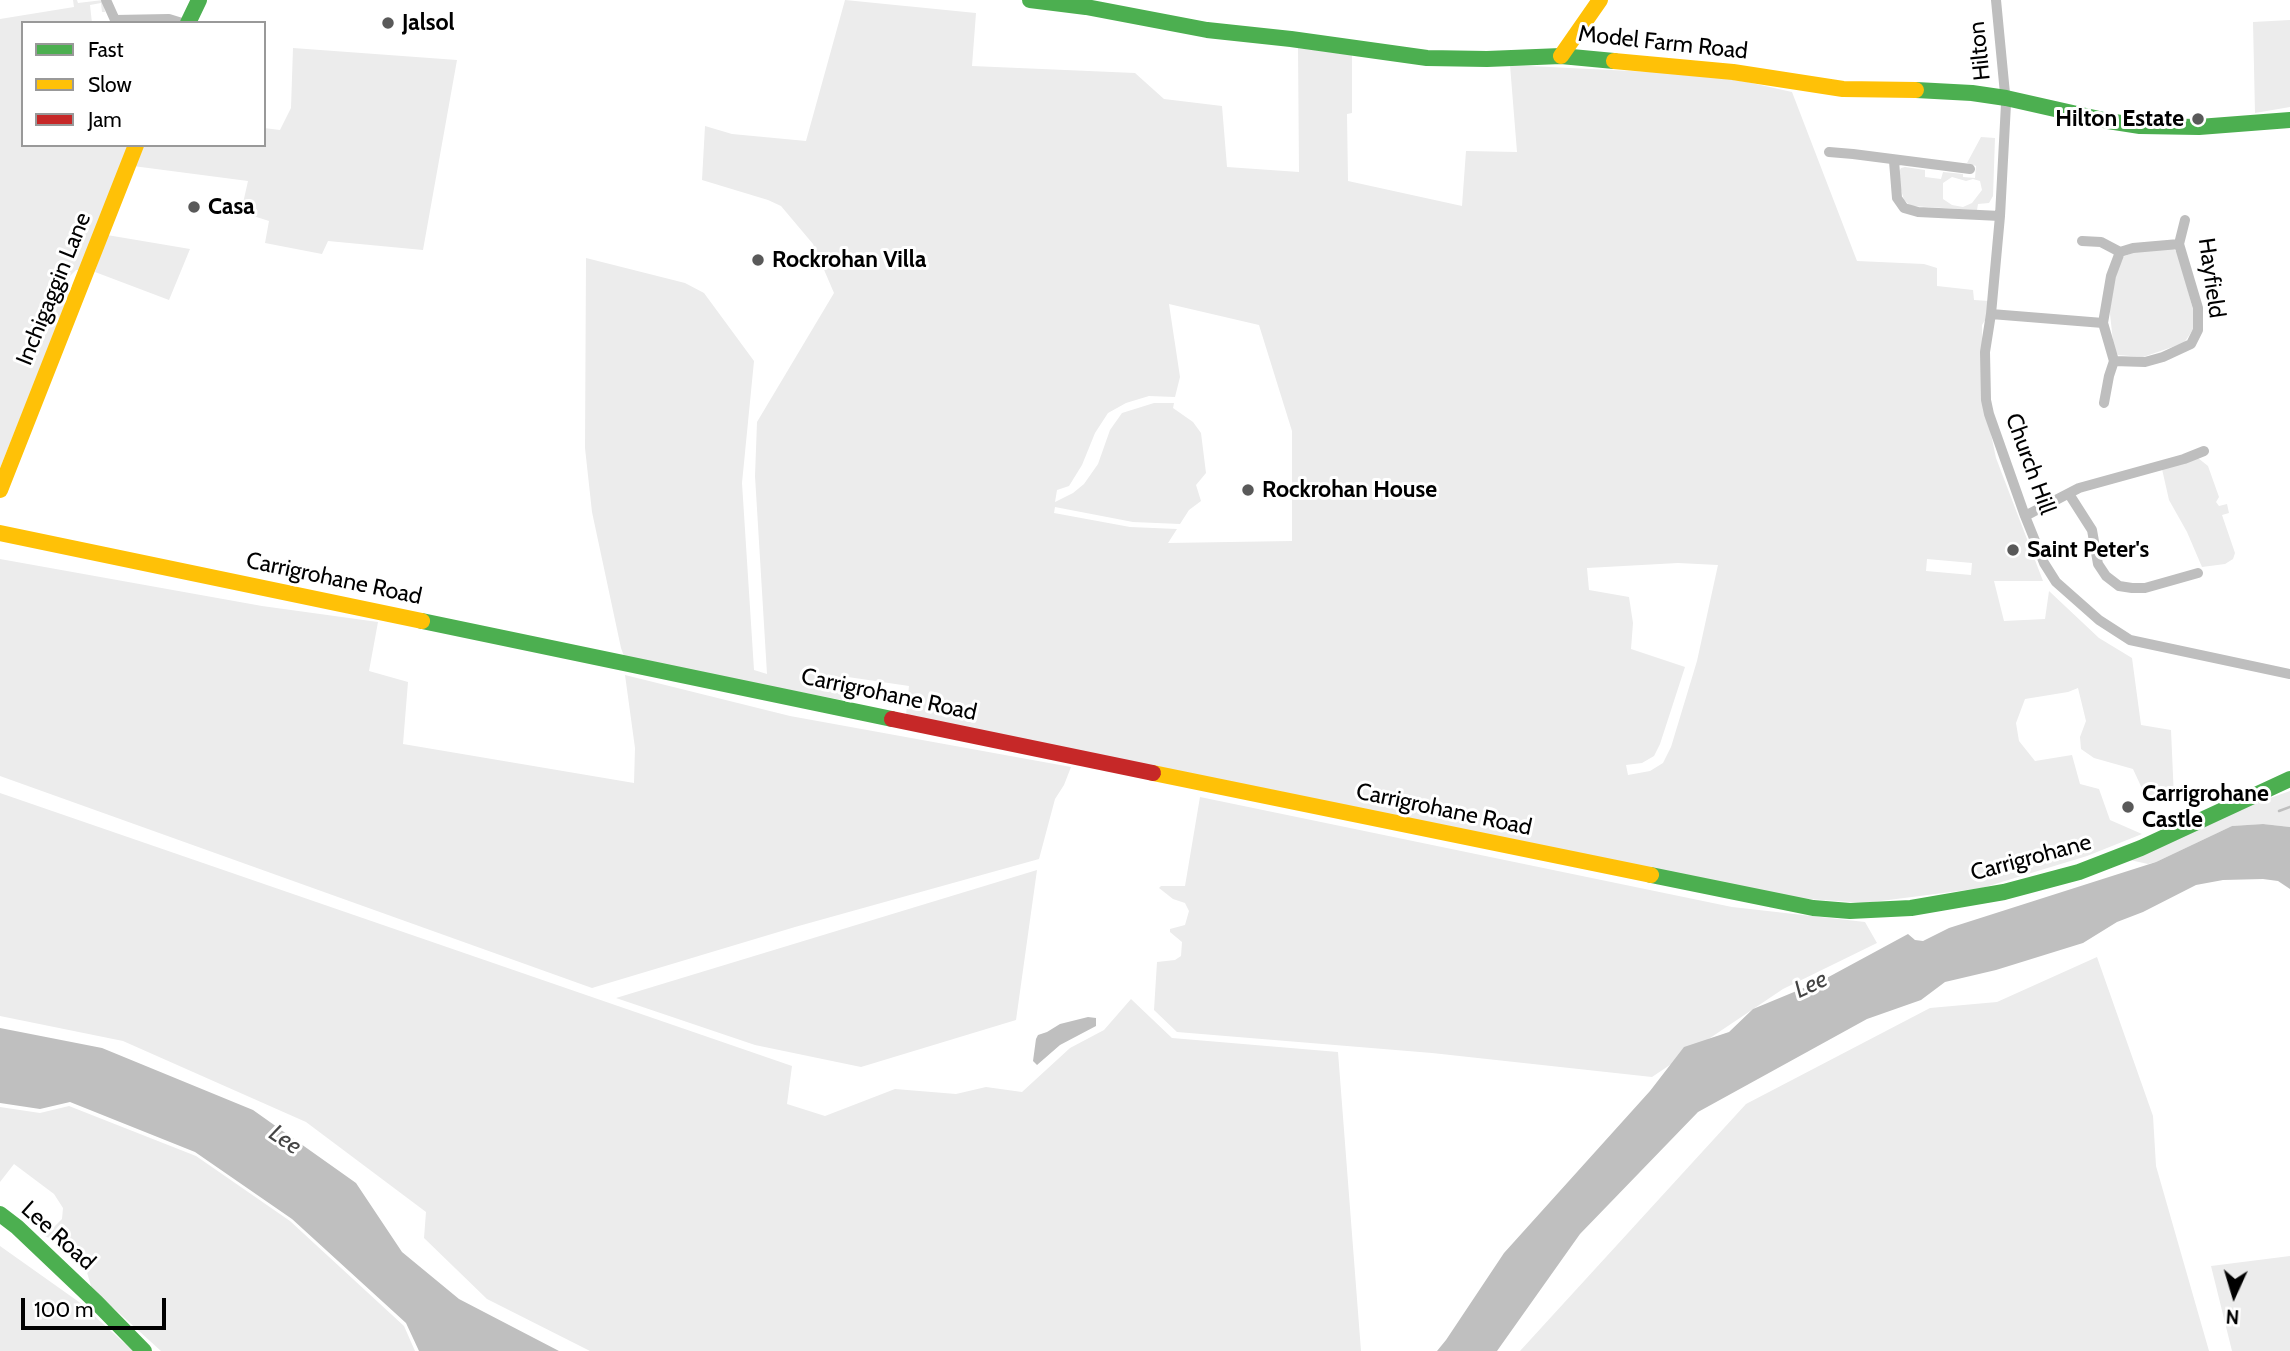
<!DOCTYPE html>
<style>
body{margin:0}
#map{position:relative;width:2290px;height:1351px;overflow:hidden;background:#fff;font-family:Cabin,sans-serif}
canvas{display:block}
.legend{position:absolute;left:21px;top:21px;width:245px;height:126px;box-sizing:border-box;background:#fff;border:2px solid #999;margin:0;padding:9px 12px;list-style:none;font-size:21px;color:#000}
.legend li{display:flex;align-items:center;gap:14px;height:35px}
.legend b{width:35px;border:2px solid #999}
.north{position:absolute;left:2199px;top:1260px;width:70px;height:70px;-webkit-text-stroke:5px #fff;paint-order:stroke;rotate:184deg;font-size:19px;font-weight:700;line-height:28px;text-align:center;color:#000}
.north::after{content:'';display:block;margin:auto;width:24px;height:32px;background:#000;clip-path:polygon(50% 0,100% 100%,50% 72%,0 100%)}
.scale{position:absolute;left:21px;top:1298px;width:145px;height:32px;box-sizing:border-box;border:4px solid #000;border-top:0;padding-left:9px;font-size:21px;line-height:24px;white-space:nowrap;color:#000;-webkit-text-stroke:5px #fff;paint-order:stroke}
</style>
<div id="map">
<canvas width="2290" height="1351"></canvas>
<ul class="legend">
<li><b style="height:9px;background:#4caf50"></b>Fast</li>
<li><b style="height:9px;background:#ffc107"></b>Slow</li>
<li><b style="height:9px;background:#c62828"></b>Jam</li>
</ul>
<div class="north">N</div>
<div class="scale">100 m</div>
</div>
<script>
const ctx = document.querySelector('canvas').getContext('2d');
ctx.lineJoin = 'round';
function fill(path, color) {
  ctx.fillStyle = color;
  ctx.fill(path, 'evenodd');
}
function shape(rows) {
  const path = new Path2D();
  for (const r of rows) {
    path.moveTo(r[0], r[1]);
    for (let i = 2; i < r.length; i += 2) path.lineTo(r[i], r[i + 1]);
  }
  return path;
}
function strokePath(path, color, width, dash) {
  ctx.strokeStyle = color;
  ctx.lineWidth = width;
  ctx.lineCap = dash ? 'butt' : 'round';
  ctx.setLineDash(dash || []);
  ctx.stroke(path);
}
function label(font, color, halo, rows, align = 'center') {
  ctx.font = font + ' Cabin,sans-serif';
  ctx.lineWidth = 6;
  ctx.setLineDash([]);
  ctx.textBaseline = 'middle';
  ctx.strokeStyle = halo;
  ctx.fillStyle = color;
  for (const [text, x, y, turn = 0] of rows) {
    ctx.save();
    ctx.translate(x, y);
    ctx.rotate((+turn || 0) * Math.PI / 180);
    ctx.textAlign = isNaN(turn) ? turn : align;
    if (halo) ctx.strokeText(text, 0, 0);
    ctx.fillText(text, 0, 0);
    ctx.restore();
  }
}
const green = shape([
 [73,0,77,0,78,3,103,0,105,12,102,12,101,3,90,5,92,23,23,23,23,145,132,145,83,270,76,270,70,276,68,285,72,290,0,468,0,19,74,7],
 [845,0,976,13,972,66,1135,73,1164,99,1222,106,1227,167,1299,172,1298,48,1352,55,1352,113,1347,114,1348,181,1462,206,1466,151,1517,152,1510,65,1691,74,1747,82,1792,92,1857,261,1924,264,1937,268,1937,286,1973,290,1974,300,1989,301,1989,314,1982,325,1983,396,1996,458,2043,581,1994,581,2004,621,2045,619,2049,591,2099,638,2132,658,2141,725,2171,730,2174,798,2145,795,2133,769,2094,758,2081,749,2080,737,2086,721,2078,688,2068,692,2025,699,2016,723,2019,741,2035,761,2072,755,2080,784,2099,789,2110,820,2142,834,2087,856,1982,888,1865,903,1780,897,906,715,909,686,848,677,842,700,625,659,621,648,592,512,585,448,586,258,685,283,704,293,754,361,742,483,754,670,767,674,755,476,757,422,834,293,813,244,781,206,768,200,702,180,705,126,732,134,806,141],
 [1169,304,1259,325,1292,431,1292,541,1168,543,1177,529,1130,527,1054,513,1055,507,1133,522,1180,524,1189,510,1201,501,1196,485,1206,473,1201,433,1193,422,1173,408,1174,403,1154,403,1122,413,1110,430,1098,464,1084,484,1073,493,1055,502,1057,490,1069,486,1082,465,1095,433,1108,413,1126,403,1149,396,1175,397,1180,377],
 [1927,559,1972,563,1971,575,1926,571],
 [1678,563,1718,565,1697,661,1671,747,1663,763,1650,771,1628,775,1626,765,1642,763,1654,756,1660,744,1685,667,1631,649,1633,623,1629,597,1589,590,1587,568],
 [2290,20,2290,107,2255,113,2253,22],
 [293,48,457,60,423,250,328,241,322,254,265,243,269,221,241,212,248,181,133,166,142,145,264,145,264,128,280,130,291,108],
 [1981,137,1995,138,1993,196,1989,203,1978,204,1977,210,1911,206,1904,200,1897,176,1901,168,1905,167,1925,170,1925,177,1941,179,1943,172,1963,174,1963,177,1975,178,1976,166,1967,163],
 [1952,177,1966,181,1973,179,1980,181,1982,190,1972,203,1963,207,1952,205,1943,199,1943,183],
 [107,235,190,249,169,300,95,272],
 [2172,248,2178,253,2195,317,2194,328,2184,343,2143,357,2118,355,2114,350,2108,296,2120,258,2140,250],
 [2198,458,2208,466,2219,497,2216,502,2219,506,2227,504,2229,513,2222,515,2235,553,2233,559,2225,564,2202,567,2187,532,2169,500,2162,469],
 [0,559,262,606,378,622,369,671,408,682,403,744,634,783,635,748,625,675,790,716,1071,767,1064,785,1055,799,1039,859,795,927,592,988,0,776],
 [2290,791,2290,827,2263,824,2232,826,2156,862,2148,864,2130,860,2253,804],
 [0,793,792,1066,787,1104,825,1116,895,1089,956,1094,986,1087,1022,1092,1070,1048,1104,1030,1131,999,1172,1038,1338,1052,1361,1351,590,1351,487,1299,424,1238,426,1212,306,1122,123,1041,0,1016],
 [1200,797,1732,907,1865,922,1877,943,1783,989,1652,1077,1432,1053,1177,1032,1154,1010,1157,962,1175,960,1181,956,1182,942,1170,932,1170,929,1185,925,1189,911,1185,903,1173,899,1159,888,1161,886,1185,886],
 [1037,870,1016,1020,861,1067,755,1045,616,998],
 [2097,957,2153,1116,2156,1166,2209,1351,1520,1351,1746,1104,1930,1008,1997,1002],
 [69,1106,196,1156,290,1221,404,1326,415,1351,161,1351,108,1303,88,1288,91,1286,86,1269,71,1249,45,1236,62,1219,63,1208,54,1194,14,1164,0,1182,0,1107,40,1113],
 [0,1246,79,1302,133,1351,0,1351],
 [2290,1256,2290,1351,2232,1351,2211,1266]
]);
const water = shape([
 [2263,824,2290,827,2290,889,2278,881,2263,879,2223,880,2196,885,2143,912,2117,922,2083,943,1996,970,1945,982,1921,1000,1867,1019,1698,1112,1580,1234,1497,1351,1437,1351,1446,1340,1504,1253,1650,1091,1684,1047,1729,1032,1753,1009,1823,980,1908,934,1915,940,1923,941,1949,928,2156,862,2232,826],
 [1088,1017,1096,1018,1096,1026,1060,1045,1037,1065,1033,1061,1036,1039,1038,1035,1047,1032,1060,1024],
 [0,1028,102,1048,253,1110,356,1183,402,1252,459,1299,559,1351,419,1351,406,1323,292,1219,195,1152,70,1102,40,1109,0,1103]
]);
const stream = shape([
 [2279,811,2290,807]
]);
const street = shape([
 [106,0,115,20,169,19,182,23],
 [1996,0,2006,104,2000,216,1991,314,1985,352,1986,400,1989,414,2025,516,2044,563,2056,582,2099,620,2130,640,2290,674],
 [1829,152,1853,154,1970,169],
 [1894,161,1897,198,1904,208,1918,212,2000,216],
 [2082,241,2101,242,2120,252],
 [1991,314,2103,323],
 [2114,361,2145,362,2163,357,2191,344,2198,330,2198,308,2179,244,2185,220],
 [2104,403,2109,376,2114,361,2103,323,2111,276,2120,252,2133,248,2179,244],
 [2069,494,2092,530,2098,564,2106,576,2119,586,2132,588,2145,588,2198,573],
 [2025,516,2079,488,2184,459,2204,451]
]);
const fast = shape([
 [1030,0,1086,7,1207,30,1291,39,1427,58,1487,59,1561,56,1614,61],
 [188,23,199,0],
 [1916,90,1972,93,2006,98,2108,121,2140,126,2199,127,2290,120],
 [422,621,892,719],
 [1651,875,1813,908,1850,911,1911,908,2004,892,2079,872,2141,848,2290,779],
 [0,1214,17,1227,97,1303,144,1351]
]);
const slow = shape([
 [1561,56,1600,0],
 [1614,61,1733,72,1843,89,1916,90],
 [0,490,136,145],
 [0,533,422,621],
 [1153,773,1651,875]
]);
const jam = shape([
 [892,719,1153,773]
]);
const markers = [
 [388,23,7,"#595959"],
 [2198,119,7,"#595959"],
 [194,207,7,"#595959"],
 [758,260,7,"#595959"],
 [1248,490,7,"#595959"],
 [2013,550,7,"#595959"],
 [2128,807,7,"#595959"]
];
const poiNames = [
 ["Jalsol",402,23],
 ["Hilton Estate",2184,119,"right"],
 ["Casa",208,207],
 ["Rockrohan Villa",772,260],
 ["Rockrohan House",1262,490],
 ["Saint Peter's",2027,550],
 ["Carrigrohane",2142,794],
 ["Castle",2142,820]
];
const streetNames = [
 ["Model Farm Road",1663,43,6],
 ["Hilton",1980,51,-96],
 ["Hayfield",2211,278,82],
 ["Inchigaggin Lane",54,289,-68],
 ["Church Hill",2030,464,70],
 ["Carrigrohane Road",334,579,12],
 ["Carrigrohane Road",889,695,12],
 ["Carrigrohane Road",1444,810,12],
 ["Carrigrohane",2031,858,-15],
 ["Lee Road",58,1236,42]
];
const waterNames = [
 ["Lee",1811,985,-25],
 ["Lee",285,1140,34]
];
fill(green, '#ececec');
fill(water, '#bfbfbf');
strokePath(stream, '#bfbfbf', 2.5);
strokePath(street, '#bebebe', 10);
strokePath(fast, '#4caf50', 16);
strokePath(slow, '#ffc107', 16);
strokePath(jam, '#c62828', 16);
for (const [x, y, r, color] of markers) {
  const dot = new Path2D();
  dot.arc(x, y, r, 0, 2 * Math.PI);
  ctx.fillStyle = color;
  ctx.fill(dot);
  strokePath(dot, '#fff', 2.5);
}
label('bold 23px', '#000', '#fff', poiNames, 'left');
label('23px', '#000', '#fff', streetNames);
label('italic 24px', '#444', '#fff', waterNames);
</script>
